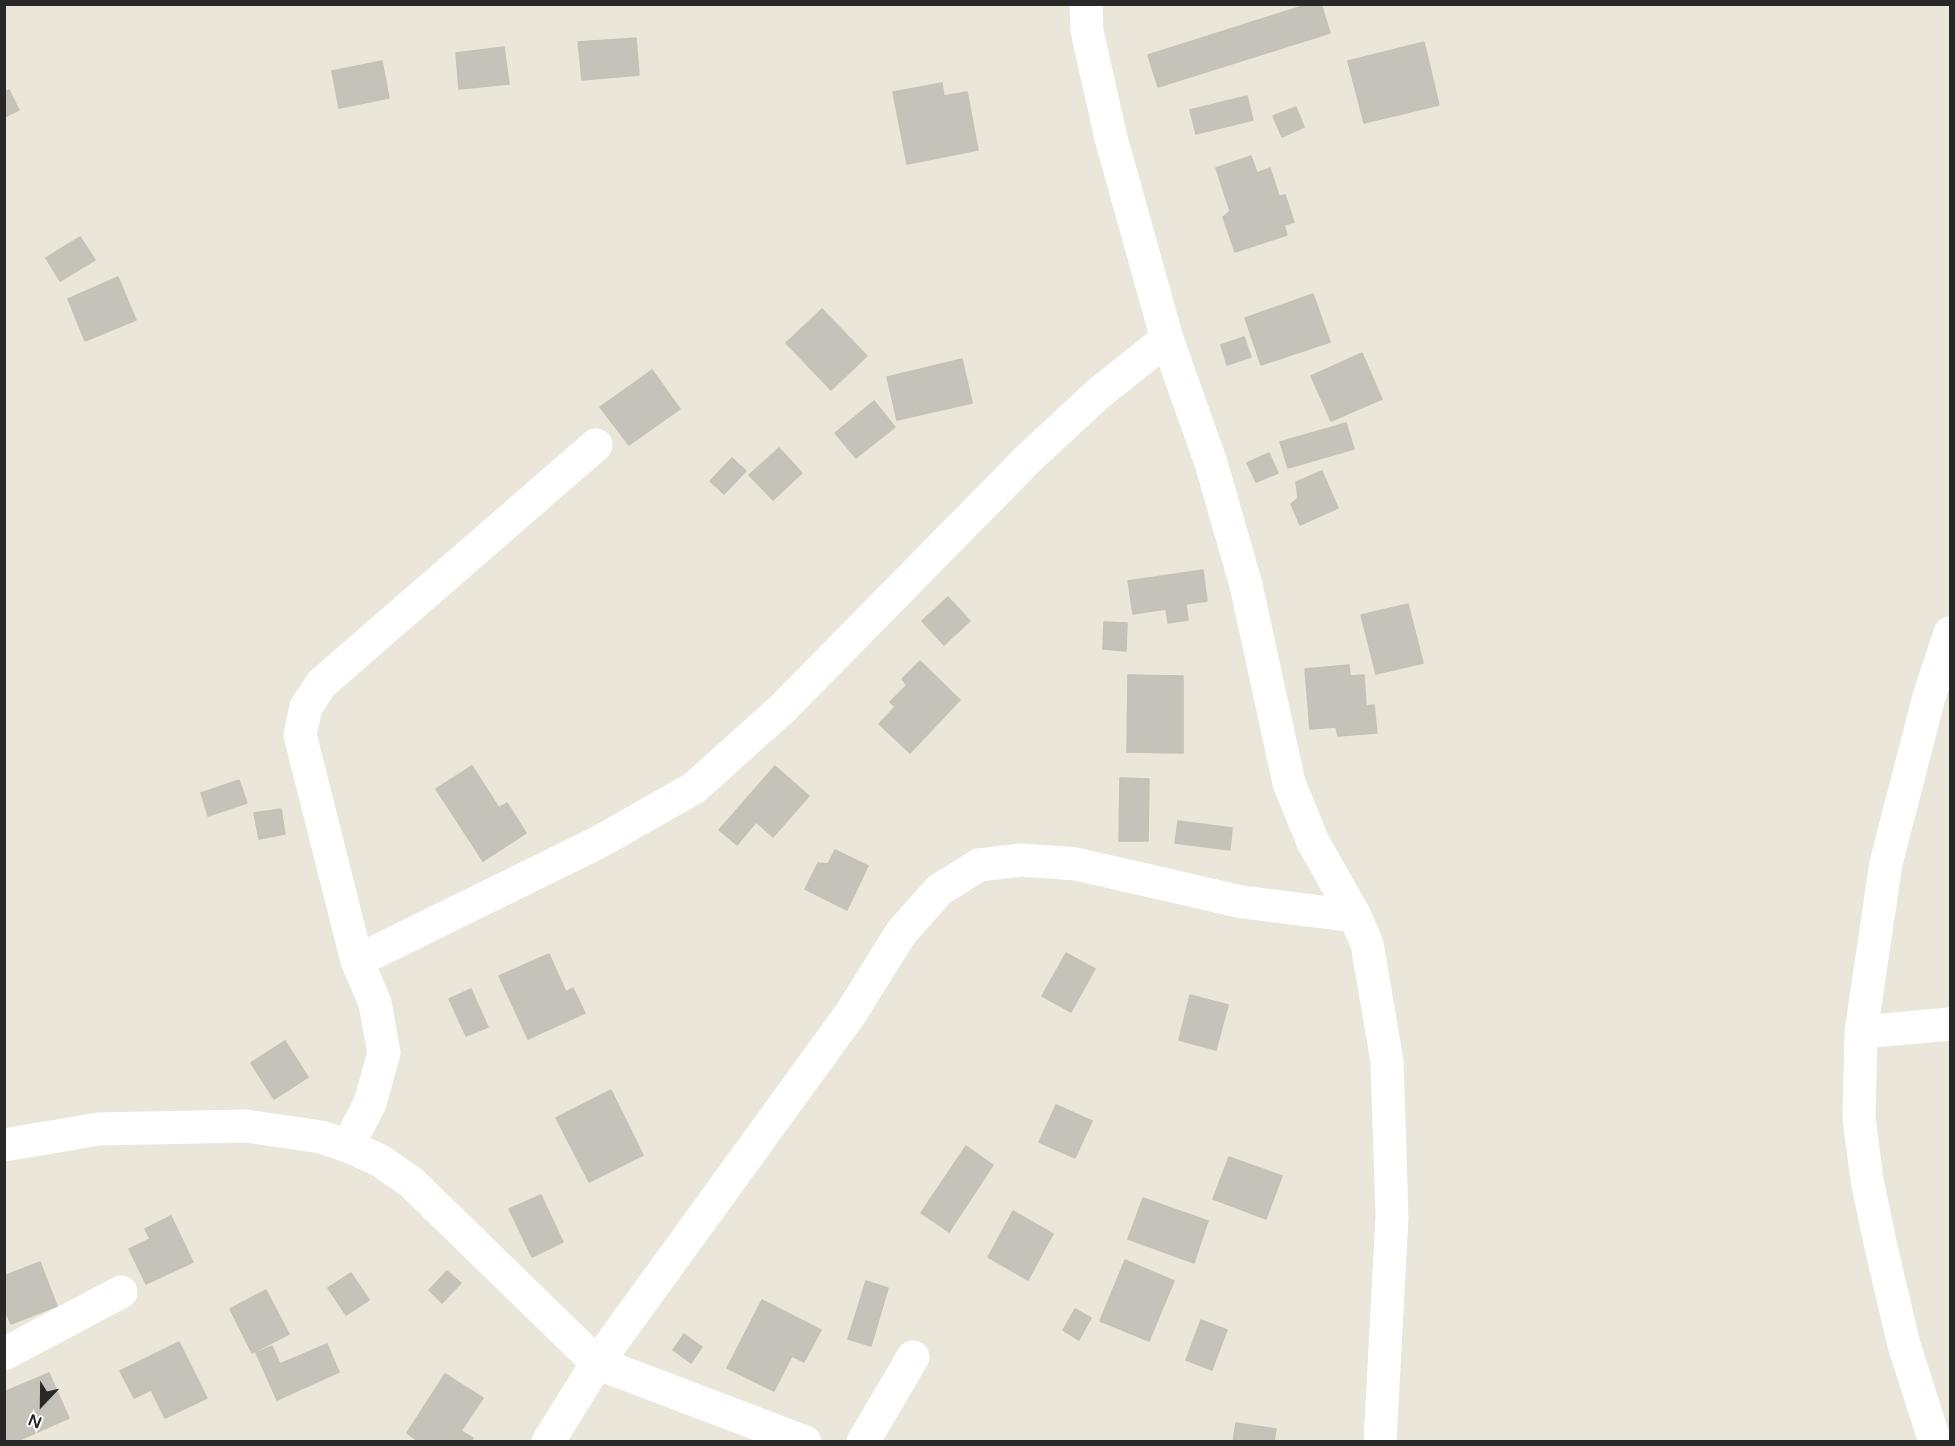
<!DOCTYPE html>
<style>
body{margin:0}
#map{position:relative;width:1955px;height:1446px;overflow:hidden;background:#eae6da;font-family:"Varela Round",sans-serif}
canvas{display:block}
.frame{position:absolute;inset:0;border:6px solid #282828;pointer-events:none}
.north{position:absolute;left:12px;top:1374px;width:60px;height:60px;-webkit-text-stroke:4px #fff;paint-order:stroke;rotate:202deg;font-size:16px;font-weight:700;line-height:24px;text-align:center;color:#282828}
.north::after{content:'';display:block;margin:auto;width:21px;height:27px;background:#282828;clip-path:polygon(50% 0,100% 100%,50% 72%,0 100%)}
</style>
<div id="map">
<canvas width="1955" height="1446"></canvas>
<div class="frame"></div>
<div class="north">N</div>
</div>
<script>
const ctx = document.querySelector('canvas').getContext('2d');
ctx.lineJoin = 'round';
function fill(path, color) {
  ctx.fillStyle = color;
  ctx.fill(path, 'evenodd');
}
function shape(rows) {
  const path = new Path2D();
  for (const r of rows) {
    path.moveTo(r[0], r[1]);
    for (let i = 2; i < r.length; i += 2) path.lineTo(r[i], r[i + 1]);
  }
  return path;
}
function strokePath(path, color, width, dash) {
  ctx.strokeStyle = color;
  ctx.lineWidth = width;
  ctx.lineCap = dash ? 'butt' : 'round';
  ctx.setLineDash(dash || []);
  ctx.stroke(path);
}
const building = shape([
 [1309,4,1321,4,1330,33,1158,87,1148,55,1309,4],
 [636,38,639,75,582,80,578,42,636,38],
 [1424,42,1439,105,1364,123,1348,61,1424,42],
 [504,47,509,84,459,89,456,53,504,47],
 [382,61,389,98,339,108,332,71,382,61],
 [942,83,944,96,967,92,978,150,907,164,893,92,942,83],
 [9,90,19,110,4,117,4,93,9,90],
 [1247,96,1253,120,1196,134,1190,110,1247,96],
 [1296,107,1304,127,1282,137,1273,116,1296,107],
 [1251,156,1257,173,1270,168,1279,196,1285,195,1294,222,1284,225,1287,235,1235,252,1223,217,1230,211,1216,168,1251,156],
 [80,237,95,260,60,281,46,258,80,237],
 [118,277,136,320,85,341,68,299,118,277],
 [1313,294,1330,342,1261,365,1245,318,1313,294],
 [822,309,867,356,831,390,786,343,822,309],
 [1244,337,1251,357,1227,365,1221,345,1244,337],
 [1362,353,1382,399,1331,421,1311,376,1362,353],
 [962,359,972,403,897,420,887,377,962,359],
 [652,370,680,409,629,445,600,407,652,370],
 [874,401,895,427,856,458,835,433,874,401],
 [1346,423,1354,449,1288,468,1280,442,1346,423],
 [779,448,802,473,773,500,749,475,779,448],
 [1269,453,1278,473,1256,482,1247,463,1269,453],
 [732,458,746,471,724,494,710,481,732,458],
 [1322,471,1338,508,1300,525,1291,504,1298,498,1296,482,1322,471],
 [1203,570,1207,601,1186,604,1188,620,1168,623,1166,609,1133,614,1128,581,1203,570],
 [948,597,970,621,944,645,922,621,948,597],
 [1408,604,1423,663,1376,674,1361,615,1408,604],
 [1104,622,1127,623,1126,651,1103,649,1104,622],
 [920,661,960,700,910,753,879,724,895,707,890,702,907,685,902,679,920,661],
 [1349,665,1350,676,1364,675,1366,706,1374,705,1377,733,1338,736,1336,727,1310,729,1305,669,1349,665],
 [1128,675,1183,676,1183,753,1127,752,1128,675],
 [472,766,499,808,507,803,526,833,483,861,436,789,472,766],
 [775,766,809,796,773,837,756,822,737,845,719,830,775,766],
 [1120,778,1149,779,1148,841,1119,841,1120,778],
 [239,780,247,803,208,816,201,793,239,780],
 [281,809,285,834,259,839,254,813,281,809],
 [1178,821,1232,828,1230,850,1175,843,1178,821],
 [835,850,868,866,847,910,805,889,818,863,828,864,835,850],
 [1066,953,1095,969,1071,1012,1042,996,1066,953],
 [549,954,566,992,573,988,585,1013,528,1039,499,976,549,954],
 [471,989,488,1027,466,1036,449,999,471,989],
 [1190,995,1228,1005,1216,1050,1179,1040,1190,995],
 [285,1041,308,1077,274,1099,251,1063,285,1041],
 [611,1090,643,1155,589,1182,556,1118,611,1090],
 [1056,1105,1092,1121,1075,1158,1039,1142,1056,1105],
 [966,1146,993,1165,949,1232,921,1213,966,1146],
 [1229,1157,1282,1176,1266,1219,1213,1199,1229,1157],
 [541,1195,563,1242,532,1257,509,1209,541,1195],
 [1143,1198,1208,1221,1194,1263,1128,1239,1143,1198],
 [1013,1211,1053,1234,1028,1280,988,1257,1013,1211],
 [171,1216,193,1262,146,1284,129,1249,150,1239,145,1229,171,1216],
 [1125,1260,1174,1281,1149,1341,1100,1321,1125,1260],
 [40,1262,57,1306,11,1324,4,1308,4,1276,40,1262],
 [447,1271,461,1283,442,1303,429,1290,447,1271],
 [351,1273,369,1300,346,1315,328,1288,351,1273],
 [866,1281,888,1288,871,1346,848,1339,866,1281],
 [266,1290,289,1334,252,1353,230,1309,266,1290],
 [762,1300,821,1330,804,1362,792,1356,774,1391,727,1368,762,1300],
 [1075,1309,1091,1318,1079,1340,1063,1330,1075,1309],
 [1201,1320,1227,1330,1212,1370,1186,1360,1201,1320],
 [684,1334,702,1347,691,1363,673,1350,684,1334],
 [179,1342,207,1398,165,1418,151,1390,134,1398,120,1371,179,1342],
 [327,1344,339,1372,277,1400,256,1353,272,1346,280,1364,327,1344],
 [49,1373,69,1418,15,1442,4,1442,4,1392,49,1373],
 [445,1374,483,1398,461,1431,473,1438,471,1442,419,1442,407,1433,445,1374],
 [1236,1423,1276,1429,1274,1442,1233,1442,1236,1423]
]);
const street = shape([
 [1086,4,1087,31,1111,138,1167,339,1211,463,1246,585,1289,783,1313,842,1355,916,1367,944,1387,1061,1392,1217,1380,1442],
 [357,961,300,735,306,707,321,684,596,445],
 [1861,1032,1950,1024],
 [4,1145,99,1129,246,1126,321,1137,348,1146,379,1160,411,1182,597,1363,805,1442],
 [348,1146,370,1103,384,1053,375,1003,357,961,599,842,694,788,782,709,1030,457,1099,393,1167,339],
 [4,1354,121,1292],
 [548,1442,597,1363,851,1013,901,933,939,890,979,865,1022,860,1076,864,1242,902,1355,916],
 [863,1442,913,1357],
 [1935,1442,1904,1345,1881,1247,1867,1180,1859,1118,1861,1032,1886,863,1929,697,1950,633]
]);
fill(building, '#c5c2b9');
strokePath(building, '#c5c2b4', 1.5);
strokePath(street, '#fff', 33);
</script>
